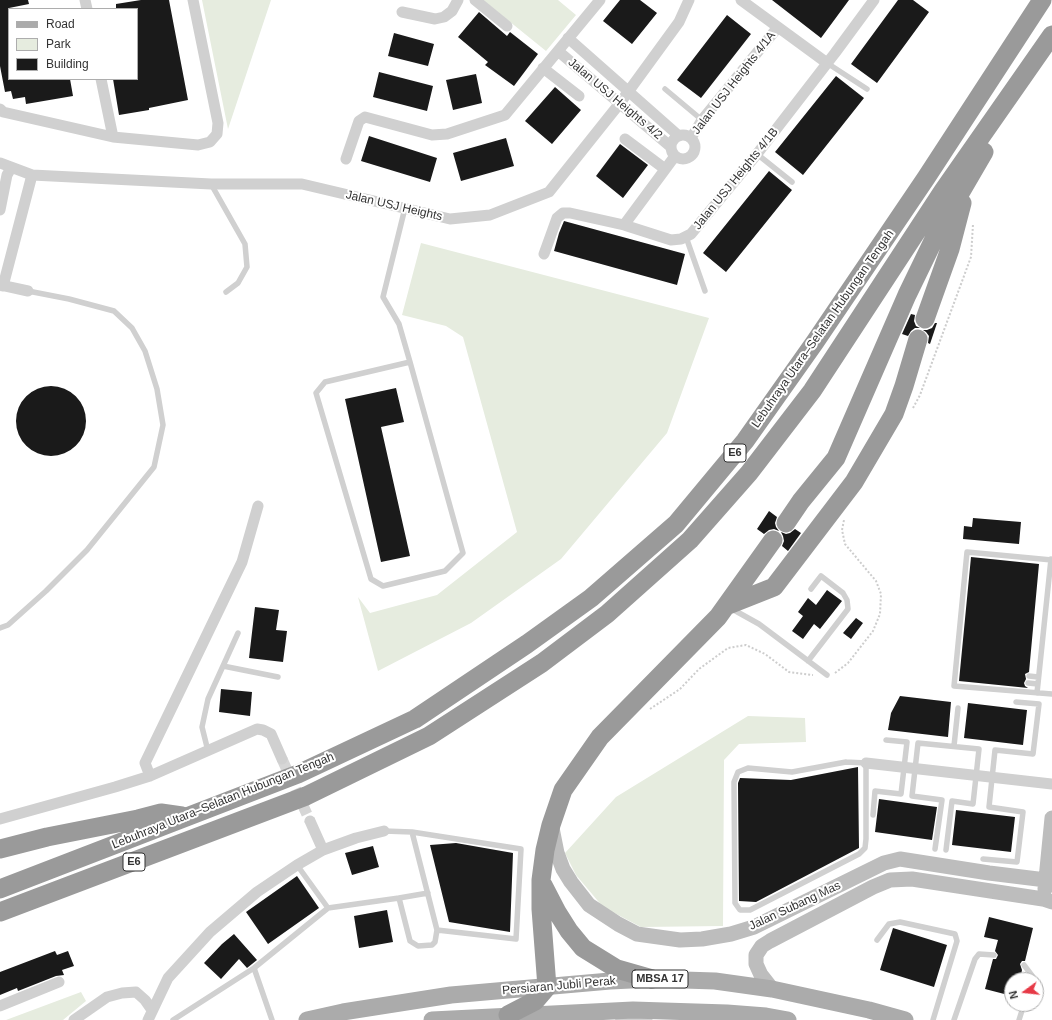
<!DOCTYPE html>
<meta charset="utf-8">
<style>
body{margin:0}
#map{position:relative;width:1052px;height:1020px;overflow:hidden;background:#fff;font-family:Helvetica,sans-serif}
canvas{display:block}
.legend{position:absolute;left:8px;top:8px;width:130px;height:72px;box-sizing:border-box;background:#fff;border:1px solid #adadad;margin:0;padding:5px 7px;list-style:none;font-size:12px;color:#333}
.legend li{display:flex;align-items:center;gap:8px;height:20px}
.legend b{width:20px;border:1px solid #adadad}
.north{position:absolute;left:1004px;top:972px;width:40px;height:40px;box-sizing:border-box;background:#fff;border:1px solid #adadad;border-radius:50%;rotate:255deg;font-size:11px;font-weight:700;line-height:16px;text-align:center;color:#333}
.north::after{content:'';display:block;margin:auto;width:14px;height:18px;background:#e63946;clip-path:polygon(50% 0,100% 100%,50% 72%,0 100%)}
</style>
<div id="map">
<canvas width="1052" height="1020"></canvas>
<ul class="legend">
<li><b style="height:5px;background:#ababab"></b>Road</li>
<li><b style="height:11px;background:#e6ecdf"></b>Park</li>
<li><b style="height:11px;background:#1a1a1a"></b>Building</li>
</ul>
<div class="north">N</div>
</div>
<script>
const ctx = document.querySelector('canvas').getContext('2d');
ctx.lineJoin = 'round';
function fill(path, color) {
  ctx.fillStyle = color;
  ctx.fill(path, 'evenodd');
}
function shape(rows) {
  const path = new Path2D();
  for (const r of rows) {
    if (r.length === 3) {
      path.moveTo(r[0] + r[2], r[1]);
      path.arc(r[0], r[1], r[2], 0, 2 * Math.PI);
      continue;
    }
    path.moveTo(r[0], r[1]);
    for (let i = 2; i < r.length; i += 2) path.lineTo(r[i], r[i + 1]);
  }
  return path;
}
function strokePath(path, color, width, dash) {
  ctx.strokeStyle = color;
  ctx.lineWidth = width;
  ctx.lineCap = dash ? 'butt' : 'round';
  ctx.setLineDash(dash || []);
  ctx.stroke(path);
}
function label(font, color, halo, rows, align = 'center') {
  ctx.font = font + ' Helvetica,sans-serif';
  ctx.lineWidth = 4;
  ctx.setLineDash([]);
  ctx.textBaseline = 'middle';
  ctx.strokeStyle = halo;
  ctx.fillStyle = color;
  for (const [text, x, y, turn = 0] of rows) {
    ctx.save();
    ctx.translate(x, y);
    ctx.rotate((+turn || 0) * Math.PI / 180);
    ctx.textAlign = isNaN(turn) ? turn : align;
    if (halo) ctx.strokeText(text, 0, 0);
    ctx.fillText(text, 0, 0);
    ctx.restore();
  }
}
const green = shape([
 [202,0,271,0,228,129],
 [483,0,558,0,576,15,546,51],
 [421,243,709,318,667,433,561,559,471,623,378,671,358,597,370,613,437,595,517,532,463,337,446,326,402,315],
 [748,716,805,718,806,742,739,744,724,760,723,926,641,927,603,907,576,875,565,853,616,797],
 [81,992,86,1001,63,1020,6,1020]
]);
const building = shape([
 [0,0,28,0,29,4,9,8,9,79,70,79,73,96,26,104,25,97,13,99,11,91,5,92,0,66],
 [141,0,169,0,188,100,149,108,149,110,119,115,113,79,137,79,137,9,116,9,116,4],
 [620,0,640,0,657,13,632,44,603,21],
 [772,0,849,0,821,38],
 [898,0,913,0,929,12,877,83,851,64],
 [479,12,507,36,510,32,538,54,514,86,485,65,488,62,458,37],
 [727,15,751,34,701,98,677,80],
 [394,33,434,44,428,66,388,56],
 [379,72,433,86,427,111,373,97],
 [476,74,482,103,453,110,446,80],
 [836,76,864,98,803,175,775,152],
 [555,87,581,110,552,144,525,121],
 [369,136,437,158,430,182,361,161],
 [506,138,514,166,461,181,453,153],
 [620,144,648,165,623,198,596,176],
 [769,171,792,190,726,272,703,253],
 [564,221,685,254,677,285,554,251,559,233],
 [911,314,915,315,914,321,916,326,920,328,915,328,911,331,908,336,902,334],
 [935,323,937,323,930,344,928,343,929,336,926,332,923,330,927,330,932,328],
 [51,421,35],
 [396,388,404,422,381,427,410,556,381,562,345,399],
 [769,511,777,517,775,523,776,527,779,531,774,529,769,530,764,534,757,529],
 [973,518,1021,522,1019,544,963,539,964,526,972,527],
 [795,529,801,533,788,551,782,546,784,541,783,536,781,532,786,534,790,533],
 [971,557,1039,564,1029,672,1025,674,1026,679,1024,683,1025,686,1028,688,959,681],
 [827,590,842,601,820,629,814,624,803,639,792,631,803,616,798,612,808,598,816,605],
 [255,607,279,610,276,630,287,631,283,662,249,658],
 [856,618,863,623,851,639,843,633],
 [221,689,252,692,250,716,219,712],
 [900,696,951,702,948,737,888,730,891,713],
 [968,703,1027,710,1023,745,964,738],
 [858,767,859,848,756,902,739,901,738,783,740,778,791,780],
 [879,799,937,807,932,840,875,832],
 [956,810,1015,817,1011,852,952,845],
 [456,843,513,853,510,932,449,922,430,845],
 [373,846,379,867,352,875,345,853],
 [297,876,319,908,268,944,246,912],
 [387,910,393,942,359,948,354,916],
 [989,917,1033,928,1025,961,1022,961,1020,964,1022,970,1020,980,1012,980,1012,996,985,989,993,959,996,959,998,955,995,951,998,940,984,937],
 [893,928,947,945,934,987,880,970],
 [234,934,257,960,247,968,239,959,221,979,204,963,222,944],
 [55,951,57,955,68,951,74,966,62,970,64,975,56,976,18,991,17,988,0,995,0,972]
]);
const streetTunnel = shape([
 [282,759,310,821]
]);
const path = shape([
 [913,408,920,395,971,257,973,224],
 [835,673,848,663,873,631,880,614,881,594,876,581,845,544,842,530,844,520],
 [650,709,680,689,699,669,728,648,746,645,765,654,789,672,813,675]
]);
const lane = shape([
 [827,63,867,89],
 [665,89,702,120],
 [757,154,792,182],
 [211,184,245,244,247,267,238,283,226,292],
 [405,208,383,297,399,324,410,362,463,553,445,571,383,586,371,579,316,393,325,382,410,362],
 [686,237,705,291],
 [1052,560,967,552,954,686,1052,694],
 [732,609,759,624,827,675],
 [0,628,8,625,46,591,87,550,154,467,163,425,157,389,145,351,132,328,114,311,69,299,28,291],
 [808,661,848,609,847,600,843,593,821,576,811,589],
 [223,666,278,677],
 [1029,676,1038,677],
 [1028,683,1038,684],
 [1037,693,1051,559],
 [954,746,958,708],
 [208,751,202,727,208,699,238,633],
 [846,762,866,763,866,839,865,848,859,854,750,910,740,910,735,903,734,782,738,772,748,768,792,772,846,762],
 [873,815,875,791,901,794,907,742,886,740],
 [384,831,412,832],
 [412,832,521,849,516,939,437,930,412,832],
 [935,849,942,800,912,796,918,743,979,749,973,804,952,801,946,850],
 [983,859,1017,862,1023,812,989,807,995,750,1033,754,1039,704,1016,702],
 [399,898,428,893],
 [328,908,399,898,410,941,418,946,432,945,435,942,437,930],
 [877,940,889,924,900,922,955,934,957,941,933,1020],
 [1024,965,1033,977,1032,980],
 [254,968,272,1020],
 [173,1020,254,968,328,908,297,865],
 [954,1020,975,959,979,954,994,955],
 [1019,1020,1024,1004]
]);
const street = shape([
 [85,0,87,9],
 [475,0,507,26],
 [741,0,827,63],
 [402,12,435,19,444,17,452,11,458,0],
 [568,38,679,136],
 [558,51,671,147],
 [543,68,579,96],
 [101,79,113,137],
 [0,109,3,112,113,137,198,145,210,142,217,134,218,123,193,0],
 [683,147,12],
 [691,138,702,120,778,27],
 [625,139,665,169],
 [346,159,359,121,365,117,432,135,447,134,505,115,600,0],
 [0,163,32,175,211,184,302,184,450,219,490,215,549,192,620,103,679,22,689,0],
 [0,210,7,175,11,168],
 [624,225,675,156],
 [544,254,557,218,563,213,570,213,624,225,671,240,681,239,691,234,757,154,835,53,874,0],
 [0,285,28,291],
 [3,286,32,175],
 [866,763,1052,784],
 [150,776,145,763,242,562,258,506],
 [0,819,115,787,150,776,257,729,263,730,271,734,282,759],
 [310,821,323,850],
 [0,1006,59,982],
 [620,1017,647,1020],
 [74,1020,107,997,122,993,136,992,145,1000,152,1010],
 [148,1020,168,978,210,932,257,892,297,865,323,850,356,838,384,831]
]);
const secondary = shape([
 [552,828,557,853,563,869,571,882,589,905,618,924,637,934,680,940,702,939,731,934,754,927,884,863,900,859,989,873,1046,880,1052,882],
 [1045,889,1052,818],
 [772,989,761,975,756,964,756,955,762,946,770,941,873,887,890,880,912,879,1043,899,1052,902]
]);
const primary = shape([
 [307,1020,343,1012,451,995,610,981,652,979,715,981,772,989,869,1010,905,1020],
 [432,1020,633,1010,727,1013,766,1016,788,1020]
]);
const highway = shape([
 [925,319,950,249,962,203],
 [786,523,801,501,836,458,907,295,938,231,984,152],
 [726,606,774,587,854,482,894,414,904,386,918,339],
 [0,849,47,837,138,819,161,813,182,816],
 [543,885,557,912,569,931,583,948,617,969,652,979],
 [0,889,298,774,415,719,527,644,591,598,676,524,745,441,815,342,926,178,1042,0],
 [0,912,306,796,429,736,542,663,607,614,690,540,749,473,812,391,943,191,1052,35],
 [508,1015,535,1001,547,987,541,909,541,880,545,850,551,825,563,790,600,737,718,617,773,540]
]);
const shields = [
 [735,453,22],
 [134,862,22],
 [660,979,56]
];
const shieldNames = [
 ["E6",735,453],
 ["E6",134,862],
 ["MBSA 17",660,979]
];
const streetNames = [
 ["Jalan USJ Heights 4/1A",734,83,-52],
 ["Jalan USJ Heights 4/2",615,99,40],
 ["Jalan USJ Heights 4/1B",736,179,-51],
 ["Jalan USJ Heights",394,206,13],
 ["Lebuhraya Utara–Selatan Hubungan Tengah",823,329,-55],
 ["Lebuhraya Utara–Selatan Hubungan Tengah",223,801,-22],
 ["Jalan Subang Mas",795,906,-25],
 ["Persiaran Jubli Perak",559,986,-5]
];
fill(green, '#e6ecdf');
fill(building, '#1a1a1a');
strokePath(streetTunnel, '#d6d6d6', 11, [11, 5.5]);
strokePath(path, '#cdcdcd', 2, [2, 2]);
strokePath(lane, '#d0d0d0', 5.5);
strokePath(street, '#d0d0d0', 11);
strokePath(secondary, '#bdbdbd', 15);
strokePath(primary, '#ababab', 17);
strokePath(highway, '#9a9a9a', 19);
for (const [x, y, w] of shields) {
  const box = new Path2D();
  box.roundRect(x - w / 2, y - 9, w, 18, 3);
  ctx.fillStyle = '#fff';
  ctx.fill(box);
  strokePath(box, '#333', 1);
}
label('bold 11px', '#333', null, shieldNames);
label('12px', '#333', '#fff', streetNames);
</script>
